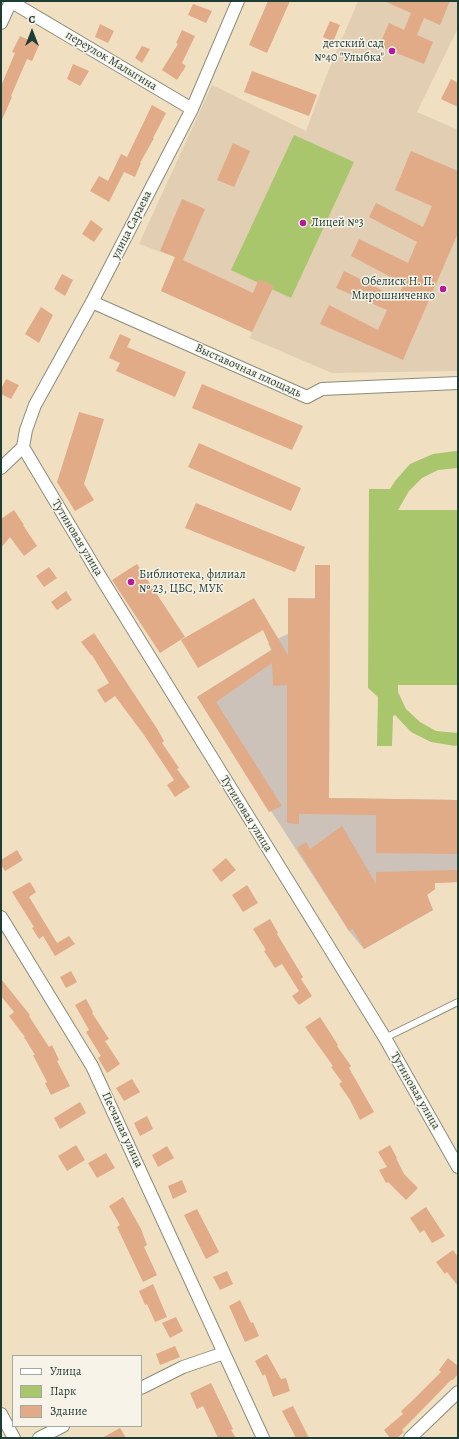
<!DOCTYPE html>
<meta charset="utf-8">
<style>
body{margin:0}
#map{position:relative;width:459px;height:1439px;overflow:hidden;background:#f1dfc2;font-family:Alegreya,serif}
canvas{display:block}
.frame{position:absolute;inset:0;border:2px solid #1f3d34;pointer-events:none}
.legend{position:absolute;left:12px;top:1355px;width:130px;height:72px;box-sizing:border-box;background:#f7f3e8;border:1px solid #a1aaa0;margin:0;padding:5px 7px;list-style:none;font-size:12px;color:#1f3d34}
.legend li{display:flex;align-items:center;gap:8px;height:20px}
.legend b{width:20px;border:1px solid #a1aaa0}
.north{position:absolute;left:12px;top:12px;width:40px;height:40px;-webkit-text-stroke:3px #f7f3e8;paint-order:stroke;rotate:0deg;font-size:11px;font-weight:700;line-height:16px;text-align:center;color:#1f3d34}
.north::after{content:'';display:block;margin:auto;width:14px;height:18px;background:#1f3d34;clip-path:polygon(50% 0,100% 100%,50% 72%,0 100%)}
</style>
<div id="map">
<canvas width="459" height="1439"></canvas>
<div class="frame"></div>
<ul class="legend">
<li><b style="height:5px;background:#fff"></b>Улица</li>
<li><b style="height:11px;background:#a9c66d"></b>Парк</li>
<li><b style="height:11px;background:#e0ab86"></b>Здание</li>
</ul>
<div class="north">С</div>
</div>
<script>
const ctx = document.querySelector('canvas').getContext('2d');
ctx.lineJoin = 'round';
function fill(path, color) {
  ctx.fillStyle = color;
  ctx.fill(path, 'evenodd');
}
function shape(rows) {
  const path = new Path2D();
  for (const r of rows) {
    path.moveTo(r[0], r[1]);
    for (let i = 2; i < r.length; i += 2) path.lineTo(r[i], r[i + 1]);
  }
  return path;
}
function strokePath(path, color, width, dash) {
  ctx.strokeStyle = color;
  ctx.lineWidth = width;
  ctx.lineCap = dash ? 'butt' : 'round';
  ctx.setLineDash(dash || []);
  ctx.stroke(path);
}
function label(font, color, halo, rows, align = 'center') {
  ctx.font = font + ' Alegreya,serif';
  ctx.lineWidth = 3;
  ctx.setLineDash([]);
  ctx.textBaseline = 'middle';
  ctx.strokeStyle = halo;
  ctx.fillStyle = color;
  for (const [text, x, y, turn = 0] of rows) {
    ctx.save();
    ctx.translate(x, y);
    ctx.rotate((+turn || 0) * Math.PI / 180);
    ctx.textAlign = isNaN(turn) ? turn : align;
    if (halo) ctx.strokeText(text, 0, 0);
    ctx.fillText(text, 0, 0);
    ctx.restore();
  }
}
const built = shape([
 [358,1,458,1,458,28,417,112,458,130,458,371,332,373,250,338,252,332,161,291,175,257,139,244,212,85,306,131,327,74]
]);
const industrial = shape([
 [315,565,330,565,329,798,458,800,458,882,435,883,435,889,427,895,433,910,364,949,349,931,197,697,271,650,268,643,288,634,288,598,315,598]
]);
const green = shape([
 [294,135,354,162,291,298,231,270],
 [456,451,458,451,458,468,438,470,422,478,409,491,398,510,458,510,458,685,398,685,398,692,406,709,420,722,436,731,458,733,458,745,455,746,431,742,411,732,395,715,393,716,392,746,377,746,378,697,368,688,369,489,390,489,395,481,410,464,433,454]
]);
const building = shape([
 [268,1,290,1,267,53,249,45],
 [384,1,450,1,440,25,424,18,417,35,433,42,424,64,379,46,389,23,404,30,411,13],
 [193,4,212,11,206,23,188,15],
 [330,21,340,25,333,42,323,37],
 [100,24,114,31,108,43,95,37],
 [182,30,195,36,182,63,186,66,177,80,162,70,178,44,176,43],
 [20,36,39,45,32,61,27,59,11,96,12,97,1,122,1,86,15,53,12,52],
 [142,46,150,49,142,63,135,58],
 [73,64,89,71,80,86,67,79],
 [252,71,317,95,309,116,244,92],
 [451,79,458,83,458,107,441,99],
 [152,105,166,113,153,138,154,138,140,163,141,163,135,177,124,172,109,202,90,191,99,176,108,181,121,154,127,157],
 [233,143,250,151,234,187,217,180],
 [411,151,458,171,458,233,403,360,320,324,329,305,378,330,387,310,336,288,344,271,397,298,404,284,351,256,359,239,408,263,417,242,369,217,376,203,423,227,432,206,395,190],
 [182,199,205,209,183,260,253,293,259,279,274,286,252,332,161,291,175,257,160,251],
 [91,220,103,229,94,242,82,234],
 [62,274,73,280,65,296,54,289],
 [41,307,53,315,39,343,25,334],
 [120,334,131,339,127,347,186,372,175,397,116,371,120,363,109,358],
 [6,379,19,385,11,399,1,394,1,389],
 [202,384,303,426,292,450,192,408],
 [79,412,104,419,84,484,94,500,75,511,57,482],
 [199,443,301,488,291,511,188,467],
 [196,503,305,547,295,572,185,528],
 [14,510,24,525,23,525,37,546,24,556,10,537,1,548,1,519],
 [137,564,185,637,160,653,112,580],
 [315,565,330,565,329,798,458,800,458,854,376,853,376,815,299,814,299,824,287,823,287,685,273,686,272,663,216,702,282,806,269,812,197,697,272,650,263,630,198,668,181,640,254,598,288,655,288,598,315,599],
 [49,567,57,578,44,587,36,576],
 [66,591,72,600,57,610,51,602],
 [94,633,156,727,164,741,162,743,179,768,177,769,190,787,175,797,167,785,174,780,144,735,115,696,105,703,97,690,109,683,92,655,91,655,81,642],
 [342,826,376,884,376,872,458,870,458,882,435,883,435,889,427,895,433,910,364,949,353,929,349,931,297,848,306,842,310,849],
 [17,850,23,860,5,871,1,865,1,860],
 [226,858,236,870,221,882,212,870],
 [30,882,36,892,29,897,57,943,69,936,75,944,55,956,43,936,39,939,32,928,34,927,12,892],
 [247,885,258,903,243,912,232,895],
 [270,919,278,933,277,934,303,977,301,979,312,996,299,1005,292,996,299,991,282,964,275,968,264,951,266,950,253,929],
 [71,971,77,982,66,988,60,977],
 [1,979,30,1015,29,1016,49,1047,52,1045,59,1060,57,1061,70,1086,51,1095,45,1083,47,1082,33,1055,35,1055,24,1037,25,1037,9,1016,14,1012,1,996],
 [86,999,93,1012,92,1013,109,1039,105,1041,120,1064,107,1073,98,1058,101,1056,86,1032,89,1030,75,1005],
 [320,1017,338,1045,337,1046,351,1066,349,1068,374,1112,360,1120,350,1100,339,1084,342,1082,331,1067,333,1066,305,1027],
 [132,1079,140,1092,124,1101,116,1088],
 [80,1102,86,1113,60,1129,54,1118],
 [147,1116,153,1129,140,1136,134,1123],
 [76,1145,85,1160,67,1171,58,1156],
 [390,1145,397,1158,396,1158,404,1174,418,1188,406,1200,388,1182,386,1183,379,1170,387,1167,378,1152],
 [167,1146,174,1158,158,1167,152,1155],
 [106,1153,115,1168,97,1178,88,1163],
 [182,1180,187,1192,173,1199,168,1186],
 [123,1197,141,1229,147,1245,144,1247,157,1275,143,1282,117,1227,120,1225,109,1206],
 [426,1207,445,1236,432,1243,424,1230,420,1233,410,1218],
 [197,1209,219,1252,206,1259,184,1215],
 [453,1250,458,1257,458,1286,447,1272,445,1274,436,1262],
 [227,1271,233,1284,220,1290,213,1277],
 [153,1284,167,1317,155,1322,147,1304,145,1305,139,1291],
 [240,1300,251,1323,253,1322,259,1336,245,1342,229,1306],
 [176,1317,183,1331,170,1338,162,1323],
 [175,1346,180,1357,160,1365,156,1354],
 [267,1354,281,1379,286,1378,290,1391,273,1397,265,1374,263,1376,255,1361],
 [448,1358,458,1366,458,1374,453,1380,451,1380,420,1412,402,1430,404,1432,397,1438,390,1438,384,1430,403,1414,401,1411,411,1402,441,1372,439,1370],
 [211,1383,233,1429,231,1430,236,1438,218,1438,203,1406,197,1409,190,1393],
 [293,1406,309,1438,296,1438,282,1411],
 [120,1428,126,1438,102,1438]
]);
const lane = shape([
 [385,1038,458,1002]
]);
const street = shape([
 [10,1,192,109],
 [238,1,192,109,92,302,35,405,26,430,23,447,95,568,385,1038,458,1167],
 [1,23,11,1],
 [92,302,307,397,322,389,458,383],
 [1,468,23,447],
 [1,917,92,1066,263,1438],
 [141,1388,183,1367,224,1353],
 [1,1414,14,1438],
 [39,1438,63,1426],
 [410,1438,458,1392]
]);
const markers = [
 [392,51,4,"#b5179e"],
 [303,223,4,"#b5179e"],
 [443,289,4,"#b5179e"],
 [131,582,4,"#b5179e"]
];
const poiNames = [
 ["детский сад",384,44],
 ["№40 \"Улыбка\"",384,58],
 ["Лицей №3",311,223,"left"],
 ["Обелиск Н. П.",435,282],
 ["Мирошниченко",435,296],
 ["Библиотека, филиал",139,575,"left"],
 ["№ 23, ЦБС, МУК",139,589,"left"]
];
const streetNames = [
 ["переулок Малыгина",111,61,31],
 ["улица Сараева",132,225,-63],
 ["Выставочная площадь",248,371,24],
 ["Тутиновая улица",77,538,59],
 ["Тутиновая улица",246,814,58],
 ["Тутиновая улица",415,1091,60],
 ["Песчаная улица",122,1130,65]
];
fill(built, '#e2ceb3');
fill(industrial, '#ccc2b9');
fill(green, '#a9c66d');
fill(building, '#e0ab86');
strokePath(lane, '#888e7b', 8);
strokePath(street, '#888e7b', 14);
strokePath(lane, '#fff', 6);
strokePath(street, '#fff', 12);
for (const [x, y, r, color] of markers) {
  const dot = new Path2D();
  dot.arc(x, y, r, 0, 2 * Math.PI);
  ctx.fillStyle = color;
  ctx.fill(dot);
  strokePath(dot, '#f7f3e8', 1.5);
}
label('12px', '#1f3d34', '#f7f3e8', poiNames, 'right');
label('12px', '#1f3d34', '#f7f3e8', streetNames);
</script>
